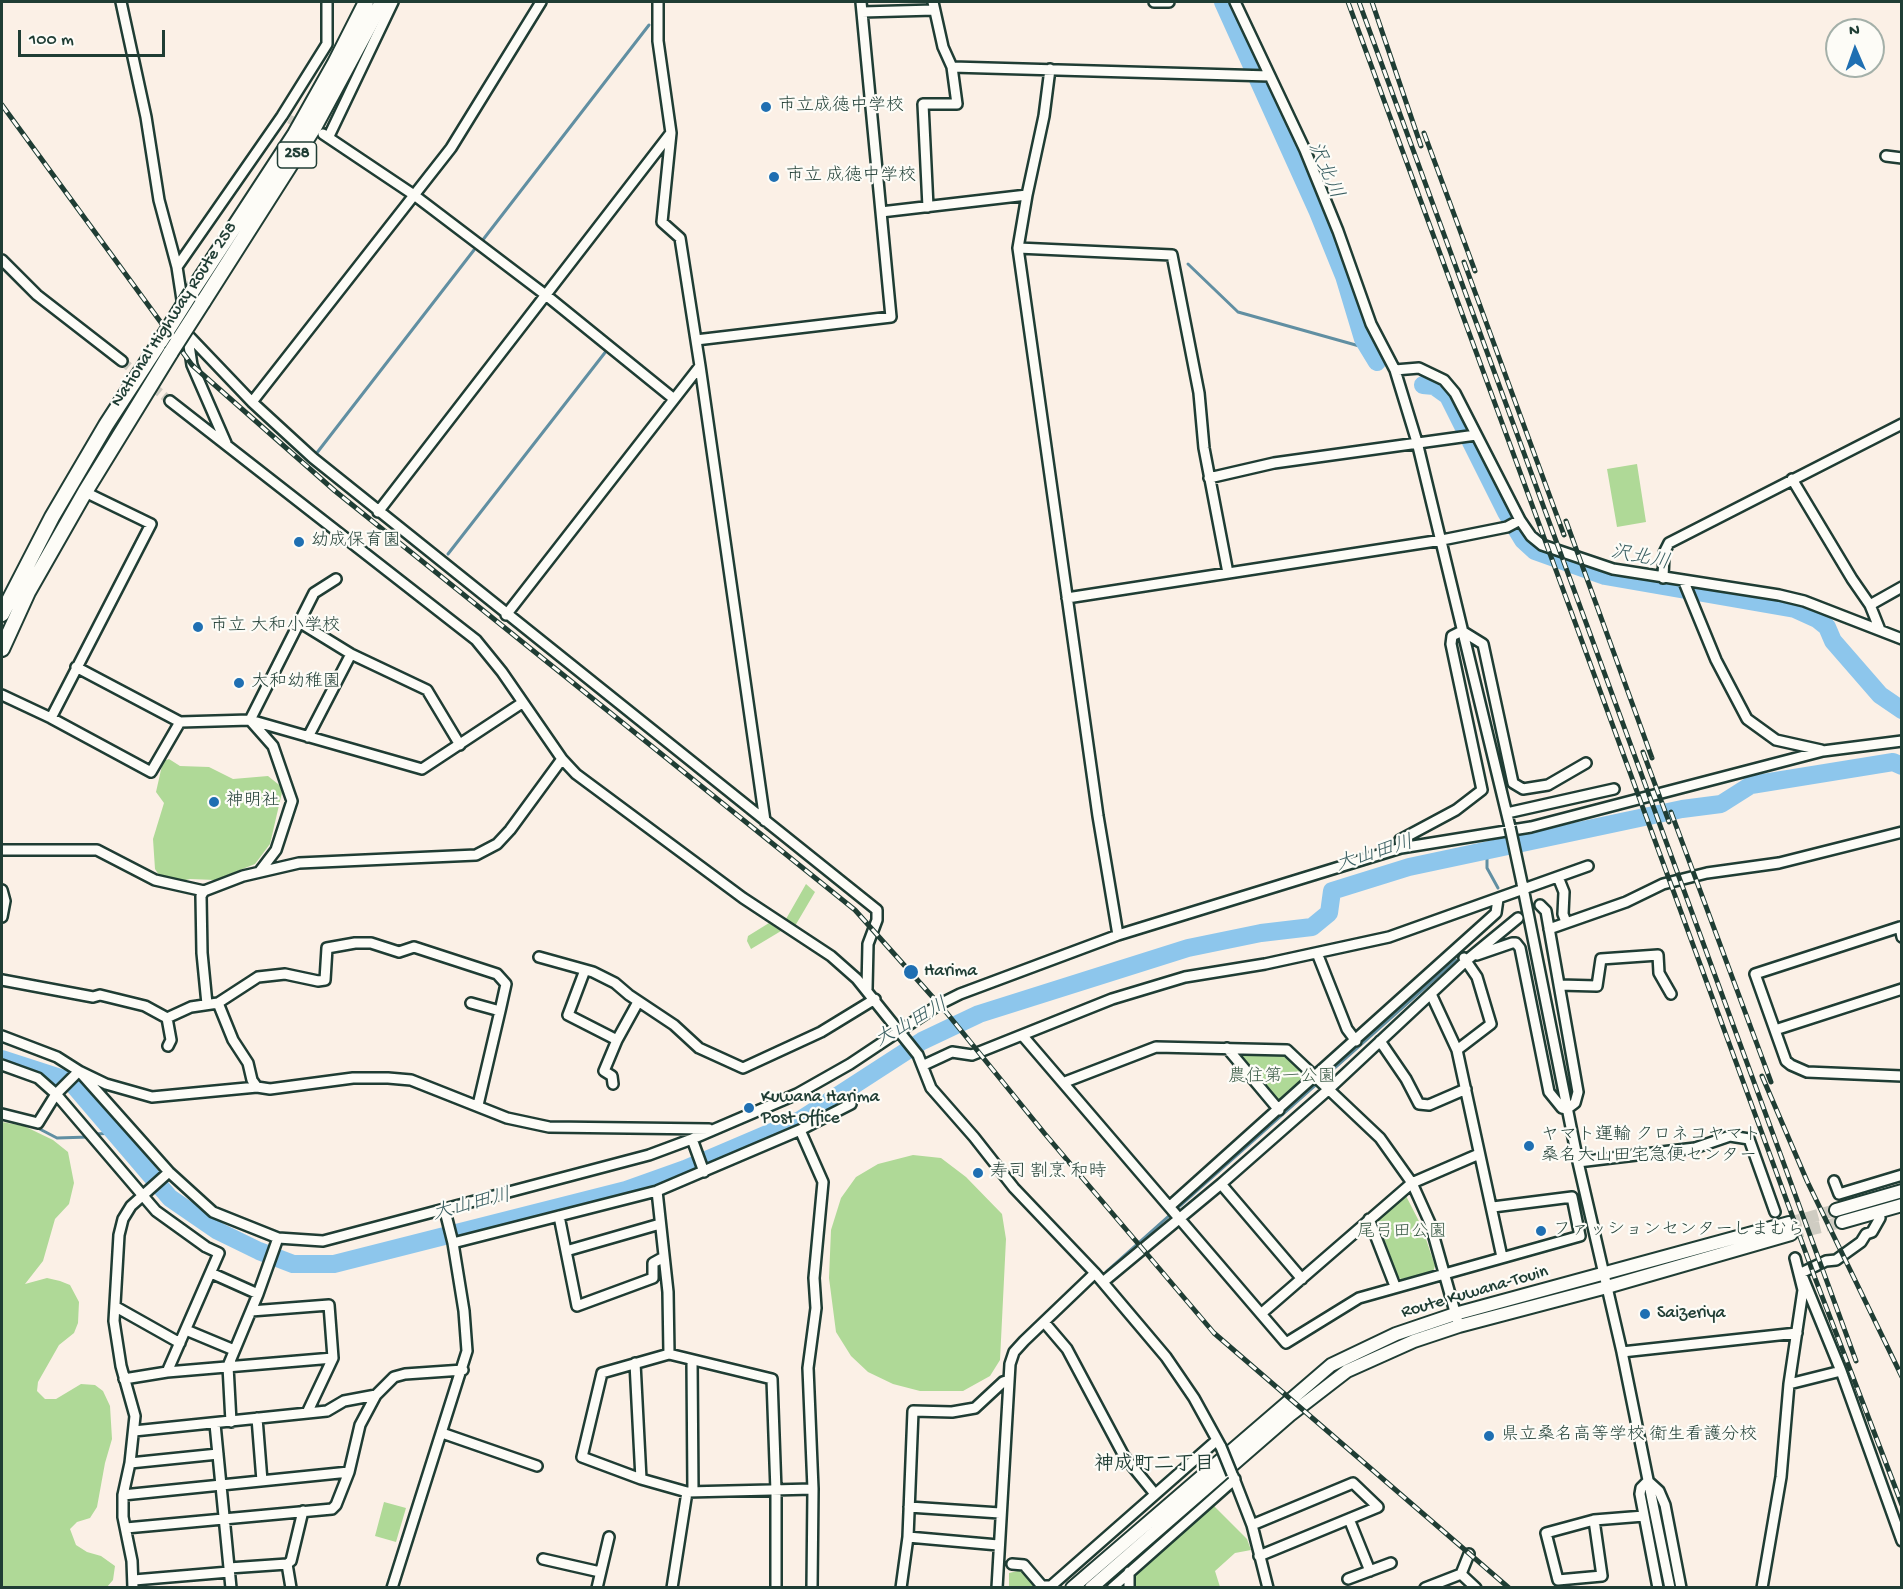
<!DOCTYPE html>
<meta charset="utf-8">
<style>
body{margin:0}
#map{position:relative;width:1903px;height:1589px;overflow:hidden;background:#fbf0e6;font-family:"Gochi Hand",sans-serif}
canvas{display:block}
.frame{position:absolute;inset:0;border:3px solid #1f3d34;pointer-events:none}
.north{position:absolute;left:1825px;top:18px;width:60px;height:60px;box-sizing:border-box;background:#fdfcf7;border:2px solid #a4b0a9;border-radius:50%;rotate:358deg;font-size:16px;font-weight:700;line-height:24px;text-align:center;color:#1f3d34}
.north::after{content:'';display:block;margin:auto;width:21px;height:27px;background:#1f6fb2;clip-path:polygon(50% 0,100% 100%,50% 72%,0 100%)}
.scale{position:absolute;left:18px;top:30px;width:147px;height:27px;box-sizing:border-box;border:3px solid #1f3d34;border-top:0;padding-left:8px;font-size:18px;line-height:21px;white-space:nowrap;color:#1f3d34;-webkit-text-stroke:4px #fdfcf7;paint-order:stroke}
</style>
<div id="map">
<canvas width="1903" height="1589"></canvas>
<div class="frame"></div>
<div class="north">N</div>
<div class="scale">100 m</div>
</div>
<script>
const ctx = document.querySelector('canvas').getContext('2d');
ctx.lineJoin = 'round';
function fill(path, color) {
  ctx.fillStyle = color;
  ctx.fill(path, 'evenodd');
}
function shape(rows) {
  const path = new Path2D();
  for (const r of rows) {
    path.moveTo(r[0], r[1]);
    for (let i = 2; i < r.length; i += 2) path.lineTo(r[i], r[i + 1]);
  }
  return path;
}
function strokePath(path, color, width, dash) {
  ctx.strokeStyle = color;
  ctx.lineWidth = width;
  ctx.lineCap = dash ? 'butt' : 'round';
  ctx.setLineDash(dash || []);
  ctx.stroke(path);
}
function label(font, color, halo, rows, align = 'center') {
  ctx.font = font + ' "Gochi Hand","Klee One",sans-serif';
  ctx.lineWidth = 4.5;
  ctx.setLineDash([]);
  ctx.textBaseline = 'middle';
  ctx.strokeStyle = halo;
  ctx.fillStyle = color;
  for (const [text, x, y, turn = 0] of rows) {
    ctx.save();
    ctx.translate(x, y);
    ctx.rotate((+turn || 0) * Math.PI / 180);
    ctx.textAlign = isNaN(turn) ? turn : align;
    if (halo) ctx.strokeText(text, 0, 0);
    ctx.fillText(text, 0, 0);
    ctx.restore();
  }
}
const green = shape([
 [1637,464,1646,522,1617,527,1607,469],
 [169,759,180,766,209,767,233,779,268,776,283,788,270,844,255,864,215,880,190,879,178,882,161,878,155,869,153,839,164,803,156,792,163,761],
 [806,884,815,892,795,926,786,919],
 [769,923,781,931,751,949,747,941,748,936],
 [1284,1053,1308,1074,1308,1081,1285,1103,1278,1101,1238,1058,1240,1054],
 [2,1122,24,1126,53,1140,68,1152,74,1183,69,1204,55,1219,43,1261,25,1284,47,1278,60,1281,70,1285,79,1302,78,1323,74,1333,59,1345,38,1382,37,1391,45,1399,56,1399,81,1384,95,1385,103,1391,110,1406,112,1439,105,1463,97,1507,90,1518,77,1522,70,1529,76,1545,87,1552,101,1556,115,1566,113,1580,107,1587,2,1587],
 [913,1155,941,1158,966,1177,1002,1214,1006,1239,1000,1360,990,1376,963,1391,920,1391,893,1384,868,1372,851,1356,836,1332,829,1278,831,1230,841,1198,856,1177,878,1164],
 [1405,1194,1422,1227,1435,1266,1433,1272,1401,1279,1398,1277,1377,1219],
 [384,1502,406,1508,396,1542,375,1536],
 [1214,1506,1247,1539,1251,1550,1235,1553,1215,1571,1220,1587,1133,1588,1136,1574],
 [1022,1570,1035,1584,1034,1587,1009,1588,1009,1573]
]);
const stream = shape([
 [482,241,649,25],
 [1188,264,1238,312,1370,349],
 [316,454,474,250],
 [448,554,607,350],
 [1487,851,1487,868,1498,888],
 [32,1125,57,1138,89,1137],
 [95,1134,116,1133],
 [1107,1271,1456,960]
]);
const river = shape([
 [1223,2,1318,212,1344,276,1363,339,1377,362],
 [1423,385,1434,386,1448,396,1506,512,1523,540,1535,551,1605,576,1795,609,1817,619,1827,627,1833,641,1880,695,1902,710],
 [2,1059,70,1081,170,1198,218,1231,259,1251,293,1264,334,1264,626,1190,685,1169,800,1120,922,1041,979,1014,1188,948,1261,933,1312,927,1329,913,1332,891,1409,867,1682,809,1721,804,1751,785,1893,762,1902,766]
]);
const minorTunnel = shape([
 [289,119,304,126],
 [122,361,170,401]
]);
const majorTunnel = shape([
 [1789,1223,1836,1210],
 [1791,1234,1842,1222]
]);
const minor = shape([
 [121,2,146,117,159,200,177,267,192,365,226,443],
 [861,2,881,212],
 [933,2,943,47,952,67,1270,76],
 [1154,2,1169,2],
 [1235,2,1305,150,1338,231,1371,324,1395,370,1417,442,1510,827],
 [862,12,934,10],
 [323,134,414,195,547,296,674,399],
 [329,136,393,2],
 [1886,156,1902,158],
 [1027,195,1044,116,1050,69],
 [928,207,923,104,957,104,952,67],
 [1018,248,1098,816,1118,935],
 [2,260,37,295,122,361],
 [177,267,282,116,327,44,327,2],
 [188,335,252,402,313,458,877,910,877,920,868,944,867,989],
 [696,340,891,317,881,212,1027,195,1018,248,1172,255,1199,393,1204,448,1228,573],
 [700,366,765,821],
 [1395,370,1419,368,1444,380,1455,393,1520,520],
 [170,401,476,640,502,672,562,759,576,774,743,898,831,956,857,979,918,1055,931,1088,974,1137,1014,1188,1095,1273,1166,1357,1194,1398,1221,1447],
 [252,402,451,148,541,2],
 [1209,478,1274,463,1476,435],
 [1792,479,1852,579,1870,605,1880,630],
 [378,512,670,134],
 [1663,578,1664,553,1669,543,1902,424],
 [1684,582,1716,660,1747,719,1776,740,1821,750],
 [1067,598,1442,540,1507,527,1520,520,1531,536,1542,545,1613,569,1779,595,1804,601,1902,639],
 [1870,605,1902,587],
 [506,615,700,366,680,238,662,222,671,133,658,41,658,2],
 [299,622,351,654,427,690,460,745],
 [76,667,180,722,250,720,422,769,522,703],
 [2,695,51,718,151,772,180,722],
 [51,718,151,524,85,492],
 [308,737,351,654],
 [1507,813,1614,789],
 [1401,848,1400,840,1456,810,1482,790,1451,644,1452,636,1462,631,1483,644,1513,783,1523,789,1548,785,1586,763],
 [2,850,97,850,155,880,204,891],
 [260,871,276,850,292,801,273,746,250,720,314,593,336,579],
 [1558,877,1564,892,1563,914,1566,922],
 [1522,883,1578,1162,1622,1352,1670,1588],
 [2,890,5,901,2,917],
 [1549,929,1626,902,1663,884,1707,873,1779,863,1902,832],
 [1902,937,1900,927,1755,974,1786,1061,1791,1065,1807,1072,1902,1076],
 [1317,953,1347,1029,1356,1041],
 [1477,955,1512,943,1516,943,1520,948,1549,1092,1562,1108,1567,1109,1575,1103,1578,1092,1546,911,1540,905],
 [539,957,593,972,615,983,629,995,674,1025,699,1048,743,1068,821,1032,875,999],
 [585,970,568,1015,617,1040],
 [2,980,93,997,100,995,145,1006,167,1018,171,1040,168,1046],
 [1559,985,1597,986,1601,959,1658,955,1659,973,1671,994],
 [1431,994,1457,1050,1502,1257],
 [218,1003,233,1040,248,1063,252,1080,257,1087,270,1089,353,1078,388,1078,411,1080,507,1118,549,1127,709,1129],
 [471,1003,500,1011,478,1105],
 [207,1004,202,953,201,896,204,891,243,876,299,863,476,855,497,844,510,830,562,759],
 [167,1018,191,1007,218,1003,258,977,285,974,318,981,325,980,327,948,355,943,371,943,399,952,414,947,497,974,506,984,500,1011],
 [1775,1030,1902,989],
 [1022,1035,1286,1343,1359,1298,1580,1236,1572,1197,1493,1207],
 [2,1036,57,1057,79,1071,169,1172,213,1212,278,1238,323,1241,649,1155,692,1139,797,1094,850,1064,940,1004,960,994,1118,935,1401,848,1531,827,1823,751,1902,741],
 [1380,1041,1406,1079,1419,1104,1429,1105,1466,1089],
 [1227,1048,1279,1110],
 [1457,1050,1491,1024,1477,977,1464,958],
 [2,1065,38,1078,56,1094,156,1211,206,1247,219,1253,167,1372],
 [924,1065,952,1052,972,1055,1112,999,1185,977,1265,964,1389,937,1588,866],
 [1065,1082,1156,1047,1287,1050,1380,1138,1412,1183,1430,1223,1459,1326],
 [613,1084,612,1076,604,1071,617,1040,638,1002],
 [2,1114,38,1123,56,1094,79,1071,106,1084,152,1097,257,1087],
 [800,1130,823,1182,814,1278,816,1308,808,1368,813,1489,812,1588],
 [692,1139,704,1172],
 [1578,1162,1695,1148,1730,1136,1749,1139,1775,1212],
 [1834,1181,1839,1194,1902,1175],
 [1221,1184,1302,1279],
 [657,1191,668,1292,669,1354,772,1379,776,1491,776,1588],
 [1170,1206,1496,913,1498,899],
 [445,1211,453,1243,657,1191,800,1130,851,1104],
 [559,1216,577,1306,653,1278,653,1263,662,1258],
 [1880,1218,1872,1232,1866,1234,1861,1242,1836,1260,1826,1261,1801,1273,1841,1371,1902,1541],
 [1369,1219,1395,1286],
 [566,1251,660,1224],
 [211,1273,258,1294],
 [1103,1282,1221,1184,1329,1089,1467,960,1518,918],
 [116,1307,180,1343],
 [251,1311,329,1305,333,1358,307,1413],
 [1262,1313,1412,1183,1479,1154],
 [1044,1322,1067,1349,1124,1456,1155,1494],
 [186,1330,234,1350],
 [1622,1352,1797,1333],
 [669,1354,602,1373,582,1457,641,1479,687,1492,813,1489],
 [692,1360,693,1492],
 [635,1363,641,1479],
 [124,1379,167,1372,333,1358],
 [1789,1384,1841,1371],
 [257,1418,262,1481],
 [231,1422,228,1366,258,1294,278,1238],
 [215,1424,231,1588],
 [134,1431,327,1411,344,1401,376,1395],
 [442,1433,537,1466],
 [130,1463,218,1454],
 [1233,1476,1252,1525,1268,1588],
 [1648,1481,1659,1491,1665,1505,1681,1588],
 [1648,1481,1641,1488,1640,1494,1658,1588],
 [123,1495,349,1472],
 [909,1507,1000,1513],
 [1349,1519,1370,1571],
 [1594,1520,1602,1576,1558,1580,1546,1533,1594,1520,1644,1516],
 [1252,1525,1353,1483,1378,1507,1259,1556],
 [126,1528,332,1509,336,1505,349,1472,360,1425,376,1395,394,1377,405,1374,463,1370],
 [908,1537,998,1545],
 [543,1559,600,1572],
 [287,1564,291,1588],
 [1012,1564,1024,1565,1042,1586,1051,1586,1217,1440],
 [229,1568,287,1564,291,1561,303,1511],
 [1129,1572,1129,1588],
 [1461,1574,1476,1588],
 [1348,1579,1391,1563],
 [134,1580,229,1572],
 [133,1588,132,1561,123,1517,123,1495,130,1463,135,1416,121,1366,114,1321,119,1235,123,1219,131,1206,169,1172],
 [392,1588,467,1351,464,1311,453,1243],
 [597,1588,609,1537],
 [672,1588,687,1492],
 [901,1588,908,1537,913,1411,952,1412,975,1408,1003,1382,1009,1380],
 [997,1588,1010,1364,1014,1352,1024,1341,1095,1273],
 [1112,1588,1235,1479],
 [1425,1588,1461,1574,1469,1554],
 [1762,1588,1781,1477,1789,1384,1803,1290,1795,1258]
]);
const major = shape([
 [1836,1210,1902,1191],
 [1842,1222,1902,1205],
 [1072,1588,1331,1365,1396,1334,1455,1314,1789,1223],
 [1091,1588,1290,1415,1347,1371,1414,1341,1459,1326,1607,1287,1791,1234]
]);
const highway = shape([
 [191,293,295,134,335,63,366,2],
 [203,302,315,126,382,2],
 [2,614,52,517,106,425,160,342],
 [2,649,28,592,85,492,171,352]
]);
const rail = shape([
 [1348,2,1815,1278,1902,1505],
 [1359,2,1856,1361],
 [1372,2,1421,146],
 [2,105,192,365,335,491,855,910,946,1012,1045,1134,1214,1333,1509,1588],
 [1424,133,1475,271],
 [1464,262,1564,535],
 [1566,521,1652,758],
 [1643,752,1669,822],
 [1671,812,1771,1082],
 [1762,1076,1807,1181,1902,1377]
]);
const minorBridge = shape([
 [1510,827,1522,883],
 [1221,1447,1232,1474]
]);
const highwayBridge = shape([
 [160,342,191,293],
 [171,352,203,302]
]);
const markers = [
 [766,107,6,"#1f6fb2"],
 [774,177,6,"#1f6fb2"],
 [299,542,6,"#1f6fb2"],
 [198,627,6,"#1f6fb2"],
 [239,683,6,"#1f6fb2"],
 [214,802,6,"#1f6fb2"],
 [911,972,8,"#1f6fb2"],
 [749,1108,6,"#1f6fb2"],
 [1529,1146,6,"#1f6fb2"],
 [978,1173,6,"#1f6fb2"],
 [1541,1231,6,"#1f6fb2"],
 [1645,1314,6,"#1f6fb2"],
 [1489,1436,6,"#1f6fb2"]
];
const shields = [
 [297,155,39]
];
const shieldNames = [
 ["258",297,155]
];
const poiNames = [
 ["市立成徳中学校",778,107],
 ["市立 成徳中学校",786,177],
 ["幼成保育園",311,542],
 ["市立 大和小学校",210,627],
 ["大和幼稚園",251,683],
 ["神明社",226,802],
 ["Harima",924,972],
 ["Kuwana Harima",761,1098],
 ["Post Office",761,1119],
 ["ヤマト運輸 クロネコヤマト",1541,1136],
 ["桑名大山田宅急便センター",1541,1157],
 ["寿司 割烹 和時",990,1173],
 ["ファッションセンターしまむら",1553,1231],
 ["Saizeriya",1657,1314],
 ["県立桑名高等学校 衛生看護分校",1501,1436]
];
const streetNames = [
 ["National Highway Route 258",175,315,-57],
 ["Route Kuwana-Touin",1475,1293,-16]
];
const parkNames = [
 ["農住第一公園",1282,1078],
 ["尾弓田公園",1402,1233]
];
const waterNames = [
 ["沢北川",1324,171,66],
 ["沢北川",1640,559,11],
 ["大山田川",1375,855,-17],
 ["大山田川",912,1024,-29],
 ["大山田川",472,1206,-14]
];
const neighbourhoodNames = [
 ["神成町二丁目",1154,1466]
];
fill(green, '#afd997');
strokePath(stream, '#618fa2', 3);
strokePath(river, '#8dc6ec', 18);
strokePath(minorTunnel, '#cfccc2', 9, [9, 4.5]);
strokePath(majorTunnel, '#cfccc2', 12, [12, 6]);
strokePath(minor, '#1f3d34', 14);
strokePath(major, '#1f3d34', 16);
strokePath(highway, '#1f3d34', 18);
strokePath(minor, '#fdfcf7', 9);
strokePath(major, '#fdfcf7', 12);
strokePath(highway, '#fdfcf7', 14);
strokePath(rail, '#1f3d34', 5);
strokePath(rail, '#fdfcf7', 3, [9]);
strokePath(minorBridge, '#1f3d34', 14, []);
strokePath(highwayBridge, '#1f3d34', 18, []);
strokePath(minorBridge, '#fdfcf7', 9);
strokePath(highwayBridge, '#fdfcf7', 14);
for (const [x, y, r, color] of markers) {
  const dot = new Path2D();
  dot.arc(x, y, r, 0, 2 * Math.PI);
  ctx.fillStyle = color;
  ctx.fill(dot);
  strokePath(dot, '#fdfcf7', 2);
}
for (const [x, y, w] of shields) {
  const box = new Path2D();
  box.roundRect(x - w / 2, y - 13, w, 26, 4.5);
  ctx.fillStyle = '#fdfcf7';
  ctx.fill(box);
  strokePath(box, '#1f3d34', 1.5);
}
label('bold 16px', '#1f3d34', null, shieldNames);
label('18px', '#1f3d34', '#fdfcf7', poiNames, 'left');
label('18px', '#1f3d34', '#fdfcf7', streetNames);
label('18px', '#3c5c48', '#fdfcf7', parkNames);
label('italic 20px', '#3a5f62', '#fdfcf7', waterNames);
label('bold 20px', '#1f3d34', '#fdfcf7', neighbourhoodNames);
</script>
